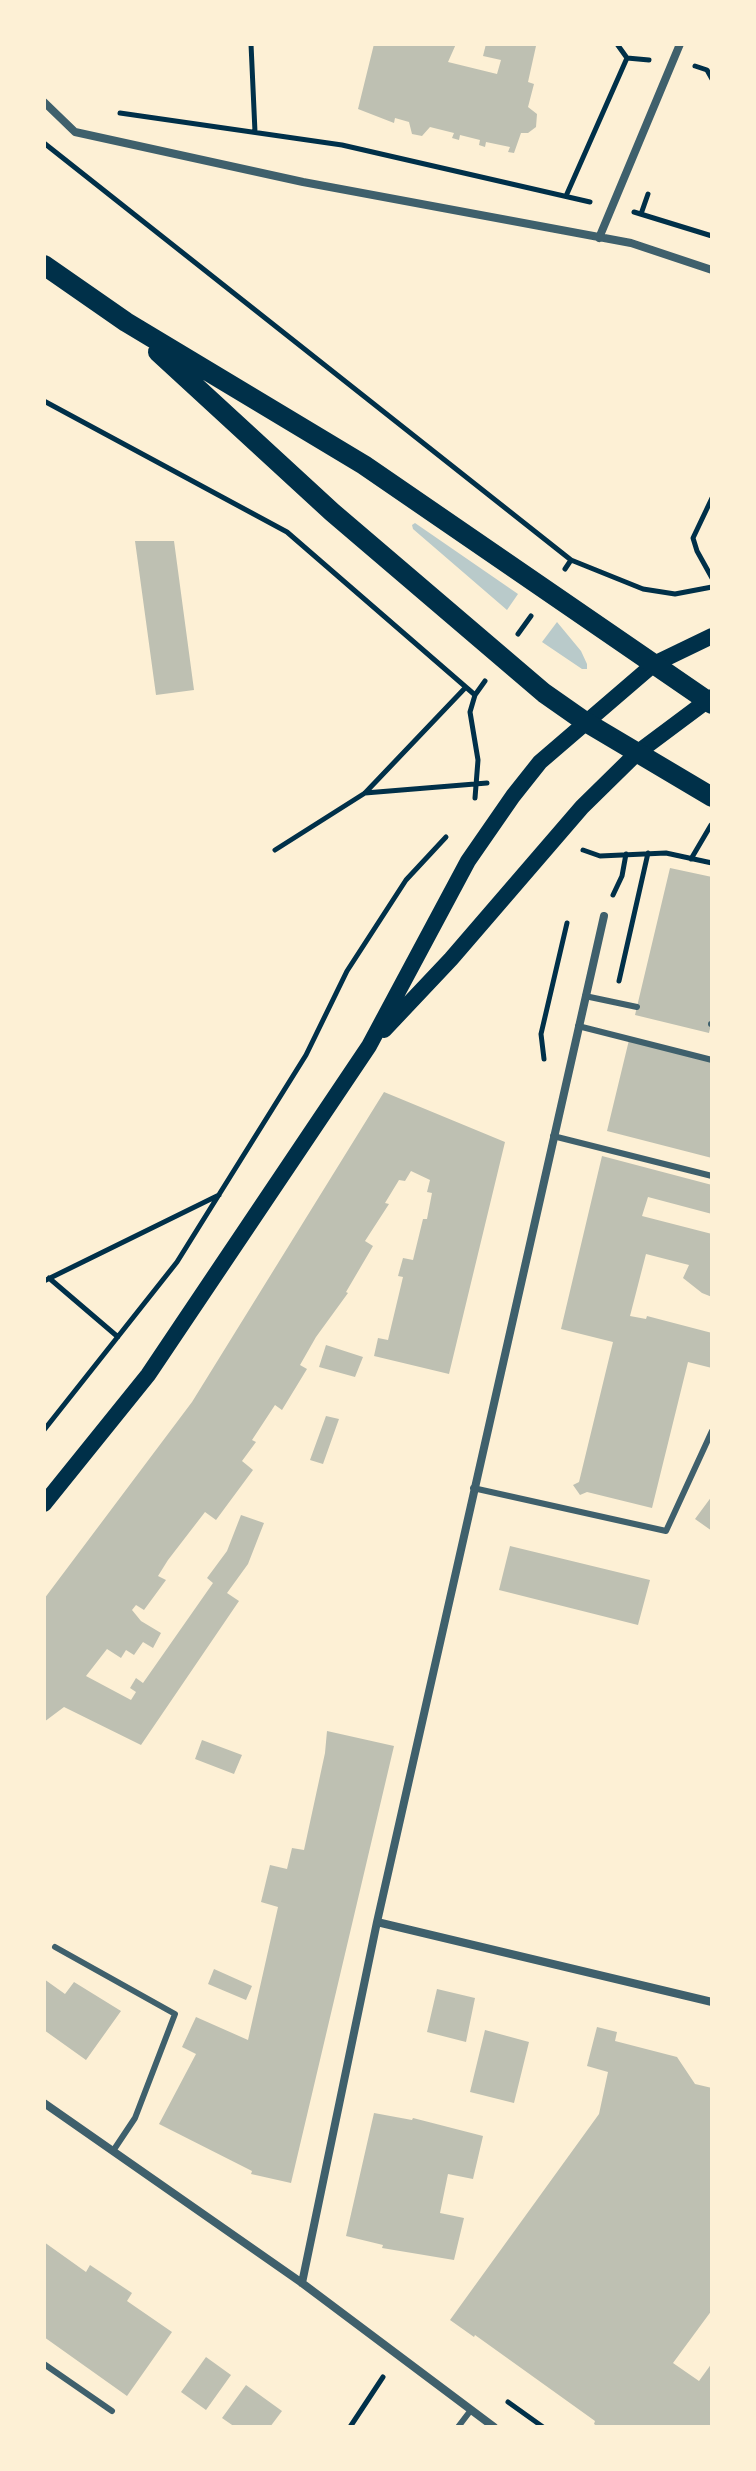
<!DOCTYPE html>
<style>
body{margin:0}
#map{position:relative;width:756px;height:2471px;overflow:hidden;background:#fdf0d5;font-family:Ubuntu,sans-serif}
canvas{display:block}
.frame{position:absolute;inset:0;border:46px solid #fdf0d5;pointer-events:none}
</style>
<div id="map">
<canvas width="756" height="2471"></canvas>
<div class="frame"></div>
</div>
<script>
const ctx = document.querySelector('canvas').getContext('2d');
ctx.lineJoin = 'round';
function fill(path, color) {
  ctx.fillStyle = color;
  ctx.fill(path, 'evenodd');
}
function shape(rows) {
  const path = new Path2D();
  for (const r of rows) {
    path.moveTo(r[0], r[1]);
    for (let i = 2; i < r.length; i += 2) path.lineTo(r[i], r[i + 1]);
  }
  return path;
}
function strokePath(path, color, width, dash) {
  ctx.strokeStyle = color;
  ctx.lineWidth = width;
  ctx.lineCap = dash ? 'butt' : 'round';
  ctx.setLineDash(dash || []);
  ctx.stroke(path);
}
const green = shape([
 [415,523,518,594,507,610,413,529,412,525],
 [557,622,581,651,587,664,587,669,582,669,542,642]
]);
const building = shape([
 [374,44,456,44,448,62,497,74,501,60,483,56,486,44,536,46,528,82,534,84,528,107,537,114,536,127,528,133,521,133,514,153,508,152,510,147,486,142,485,147,479,145,480,140,460,135,459,140,452,138,454,133,430,127,422,136,412,134,409,122,395,118,394,123,358,109],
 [135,541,174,541,194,690,156,695],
 [670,868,712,877,712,1020,709,1033,635,1015],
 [629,1040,712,1062,712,1158,607,1131],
 [384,1092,505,1142,449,1374,374,1356,378,1338,388,1340,403,1277,398,1276,403,1258,413,1260,423,1219,427,1219,432,1193,427,1192,430,1180,411,1171,405,1181,399,1180,385,1203,389,1204,365,1241,373,1246,346,1292,348,1293,316,1337,300,1365,307,1369,282,1410,275,1405,252,1440,256,1442,242,1461,253,1470,216,1520,205,1512,168,1560,158,1576,166,1580,144,1610,136,1605,132,1610,141,1621,161,1633,153,1648,143,1642,134,1655,126,1650,121,1658,107,1649,86,1676,131,1700,136,1692,130,1688,136,1678,143,1683,213,1583,207,1578,227,1551,241,1515,264,1523,248,1564,227,1593,239,1601,141,1745,64,1707,44,1722,44,1599,192,1402],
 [602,1156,712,1185,712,1214,648,1197,642,1216,712,1234,712,1297,702,1293,683,1278,689,1265,646,1254,630,1316,646,1319,647,1316,712,1333,712,1368,688,1362,652,1508,587,1492,580,1495,573,1485,579,1482,613,1342,561,1329],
 [326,1345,363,1357,355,1377,319,1367],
 [326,1416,339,1419,323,1464,310,1460],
 [712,1496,712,1531,695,1519],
 [510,1546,650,1580,638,1625,499,1590],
 [327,1731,394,1746,291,2183,251,2174,252,2171,159,2124,196,2054,182,2047,196,2017,248,2040,278,1907,261,1902,270,1865,287,1869,292,1848,304,1850,325,1753],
 [202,1740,242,1755,234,1774,195,1759],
 [214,1969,252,1986,246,2000,208,1984],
 [44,1979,65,1994,74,1982,121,2011,86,2060,44,2030],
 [437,1989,475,1998,466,2042,427,2032],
 [597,2027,617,2032,615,2041,677,2057,695,2084,712,2088,712,2310,673,2363,699,2381,712,2363,712,2427,598,2427,594,2424,595,2421,475,2335,474,2337,450,2320,599,2114,608,2072,587,2066],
 [485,2030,529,2042,514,2103,470,2092],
 [374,2113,412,2120,413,2118,483,2136,473,2179,448,2174,440,2213,464,2218,454,2260,382,2248,383,2245,346,2236],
 [44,2242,86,2272,90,2265,132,2293,127,2301,172,2332,127,2396,44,2337],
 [206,2357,231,2375,206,2410,181,2392],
 [246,2385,282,2411,270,2427,235,2427,222,2418]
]);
const path = shape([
 [251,44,255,132],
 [617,44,627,58,649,60],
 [695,66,707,70,712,79],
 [120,113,342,145,590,202],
 [44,143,571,560,643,589,675,594,712,587],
 [566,196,627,58],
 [634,212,712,236],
 [641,214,648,194],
 [44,401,287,532,475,695],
 [712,498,693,538,697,551,712,578],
 [565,569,571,560],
 [518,634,531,616],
 [365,793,487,783],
 [475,798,478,760,470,712,475,695,485,681],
 [275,850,365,793,466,687],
 [583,850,600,856,666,853,712,863],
 [691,859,711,825],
 [613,895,622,876,626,854],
 [619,981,648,853],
 [544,1059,541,1034,567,923],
 [49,1278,118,1337],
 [44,1281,219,1195],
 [44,1430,177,1262,306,1055,347,971,406,880,446,837],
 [508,2402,543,2427],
 [350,2427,383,2377]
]);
const service = shape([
 [585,996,637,1007],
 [711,1024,712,1024],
 [578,1026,712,1060],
 [553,1136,712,1176],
 [473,1488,666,1531,712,1431],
 [55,1947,175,2014,135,2118,113,2151],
 [44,2364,112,2411],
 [458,2427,471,2410]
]);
const minor = shape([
 [44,102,75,132,303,182,631,243,712,270],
 [599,238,680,44],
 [377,1922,712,2002],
 [44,2103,302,2283,494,2427],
 [302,2283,377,1922,604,916]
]);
const secondary = shape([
 [384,1030,451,959,582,807,637,753,712,697],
 [44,1504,148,1375,369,1046,468,861,513,796,540,762,654,664,712,636]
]);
const primary = shape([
 [44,265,126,322,364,465,712,704],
 [158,352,332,512,544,693,584,721,712,797]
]);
fill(green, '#b9caca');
fill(building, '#bec0b2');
strokePath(path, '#003049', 5);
strokePath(service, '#3f606c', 6);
strokePath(minor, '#3f606c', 8);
strokePath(secondary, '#003049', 16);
strokePath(primary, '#003049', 20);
</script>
